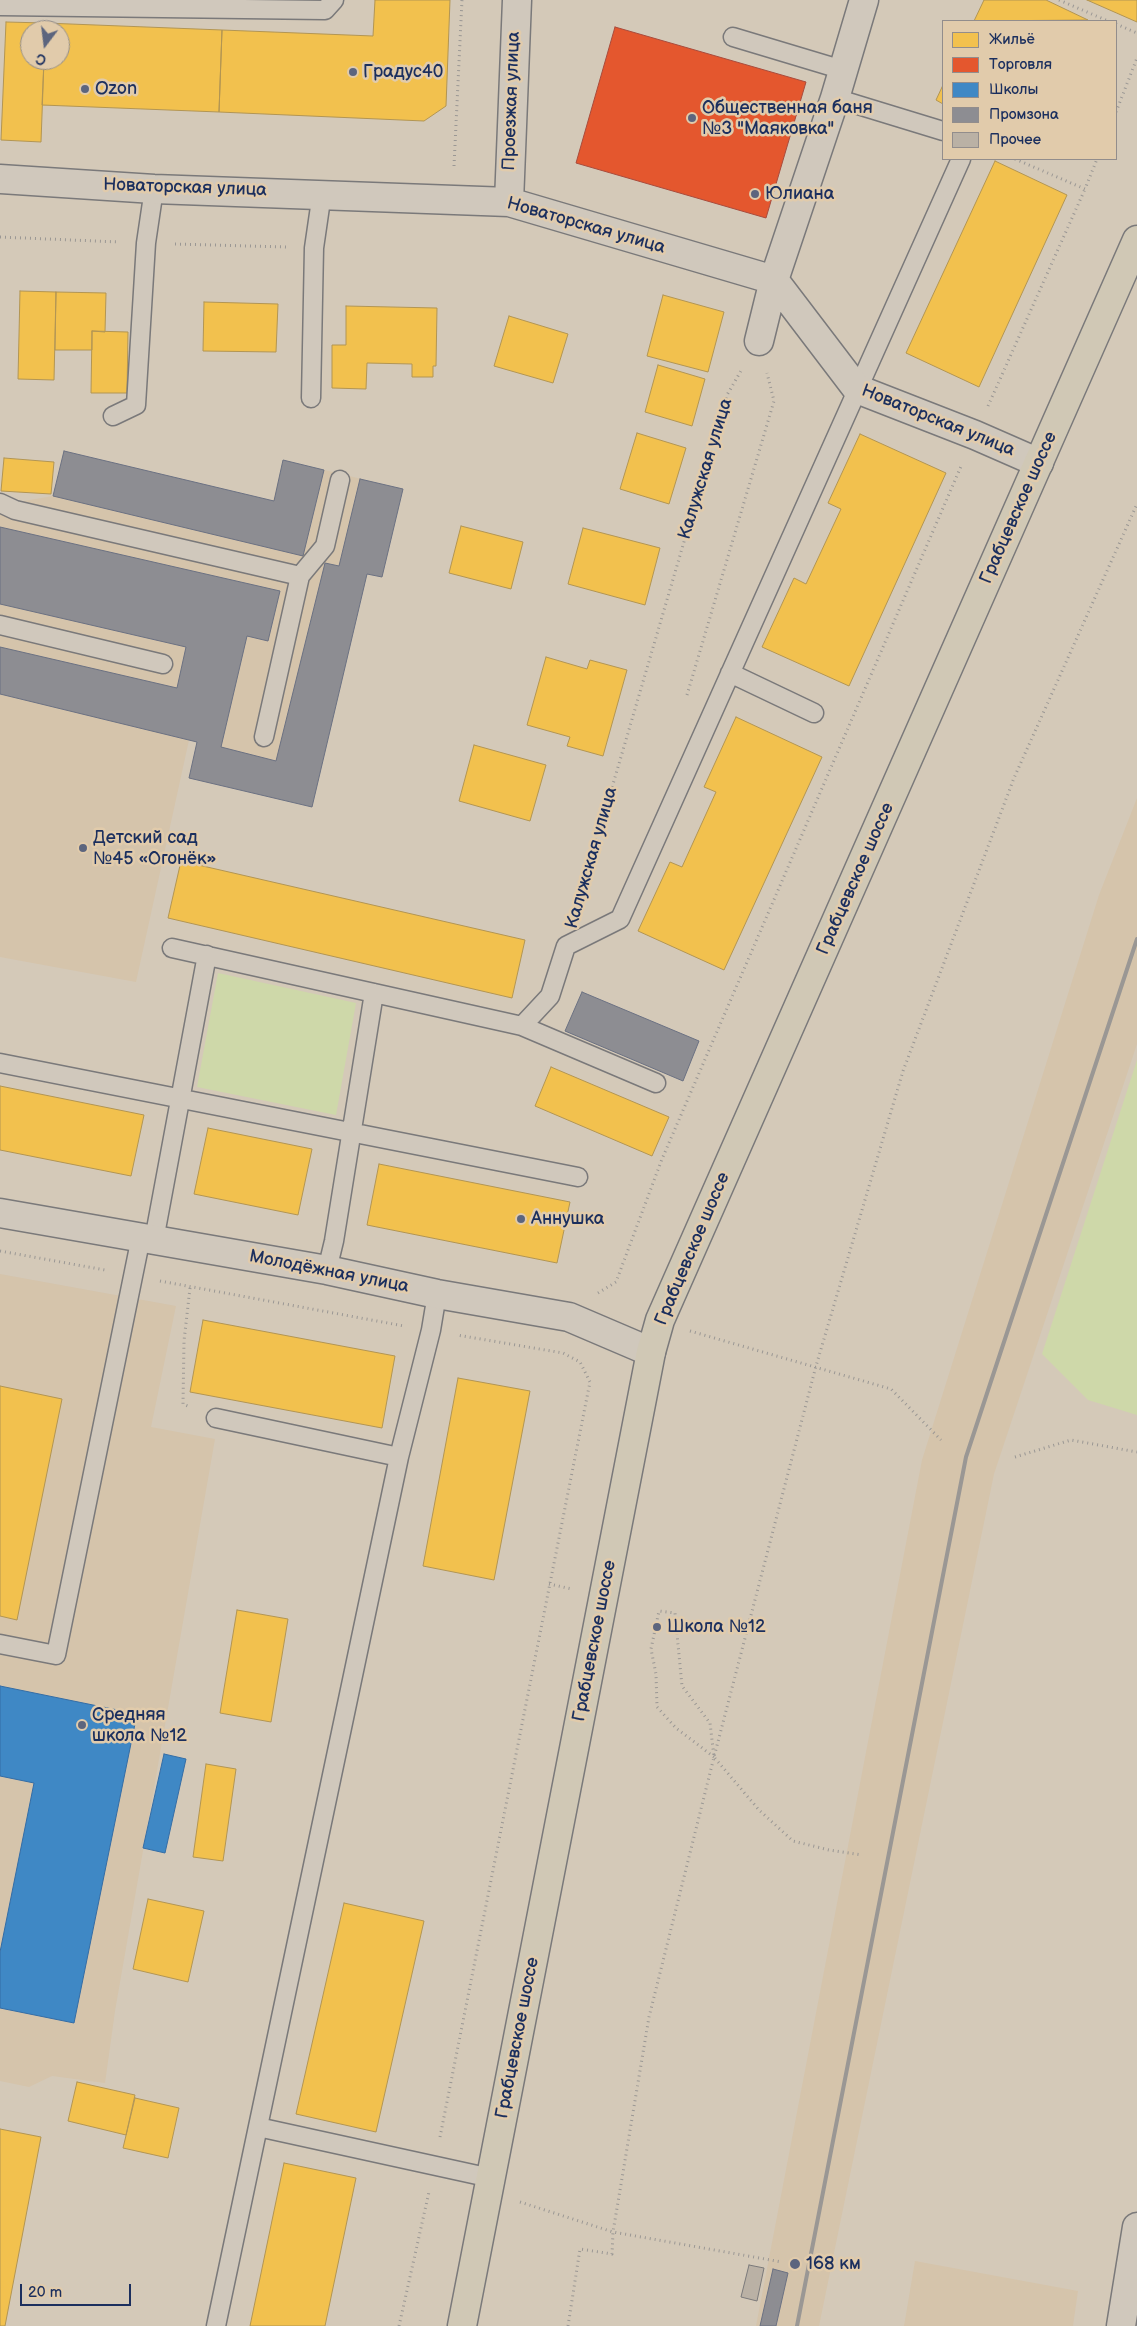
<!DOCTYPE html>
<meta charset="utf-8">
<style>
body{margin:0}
#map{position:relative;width:1137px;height:2326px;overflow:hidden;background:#d4c9b8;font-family:"Balsamiq Sans",sans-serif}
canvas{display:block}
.legend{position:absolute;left:942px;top:20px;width:175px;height:140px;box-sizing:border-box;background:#e1cbab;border:1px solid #928d8c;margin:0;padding:6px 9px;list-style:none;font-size:15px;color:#1b2f5e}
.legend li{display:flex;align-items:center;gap:10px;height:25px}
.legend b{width:25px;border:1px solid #928d8c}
.north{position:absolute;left:20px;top:20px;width:50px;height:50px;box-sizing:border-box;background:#e1cbab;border:1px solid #928d8c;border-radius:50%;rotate:195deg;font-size:14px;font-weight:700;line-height:20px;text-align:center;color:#1b2f5e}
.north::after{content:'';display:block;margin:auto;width:18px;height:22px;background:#5c657e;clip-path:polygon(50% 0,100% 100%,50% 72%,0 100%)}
.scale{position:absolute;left:20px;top:2284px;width:111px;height:22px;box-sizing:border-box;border:2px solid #1b2f5e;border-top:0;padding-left:6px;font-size:15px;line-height:18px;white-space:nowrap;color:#1b2f5e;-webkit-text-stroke:4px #e1cbab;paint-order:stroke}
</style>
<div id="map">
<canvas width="1137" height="2326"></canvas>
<ul class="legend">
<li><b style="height:14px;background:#f2c14e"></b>Жильё</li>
<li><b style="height:14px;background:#e4572e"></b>Торговля</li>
<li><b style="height:14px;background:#3f88c5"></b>Школы</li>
<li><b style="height:14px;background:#8d8d92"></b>Промзона</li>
<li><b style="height:14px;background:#bab1a5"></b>Прочее</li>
</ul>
<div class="north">С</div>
<div class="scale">20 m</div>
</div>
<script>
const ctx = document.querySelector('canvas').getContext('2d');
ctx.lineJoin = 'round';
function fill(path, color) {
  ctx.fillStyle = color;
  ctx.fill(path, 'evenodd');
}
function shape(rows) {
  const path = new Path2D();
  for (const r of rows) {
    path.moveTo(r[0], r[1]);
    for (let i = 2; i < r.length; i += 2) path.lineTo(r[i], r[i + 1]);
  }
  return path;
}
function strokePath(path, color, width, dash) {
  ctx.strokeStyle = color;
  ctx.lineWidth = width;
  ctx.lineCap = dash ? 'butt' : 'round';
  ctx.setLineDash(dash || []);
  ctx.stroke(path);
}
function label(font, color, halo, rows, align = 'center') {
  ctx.font = font + ' "Balsamiq Sans",sans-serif';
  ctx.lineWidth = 5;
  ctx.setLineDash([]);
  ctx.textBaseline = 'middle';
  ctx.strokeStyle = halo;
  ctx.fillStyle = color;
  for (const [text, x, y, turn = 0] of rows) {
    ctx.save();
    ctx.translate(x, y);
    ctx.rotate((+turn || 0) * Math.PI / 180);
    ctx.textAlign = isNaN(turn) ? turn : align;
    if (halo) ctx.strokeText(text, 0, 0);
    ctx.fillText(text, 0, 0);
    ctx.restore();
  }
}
const built = shape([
 [64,451,273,501,283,460,403,489,382,577,367,574,312,807,189,778,197,742,189,740,136,982,0,957,0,505,53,496],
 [1137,798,1137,1044,994,1474,819,2326,756,2326,922,1460,1099,895],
 [0,1274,176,1306,151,1427,215,1439,115,2011,105,2083,52,2076,29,2087,0,2081],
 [915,2261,1078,2291,1073,2326,904,2326]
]);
const green = shape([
 [218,973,356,1003,336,1115,197,1087],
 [1137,1060,1137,1415,1088,1400,1042,1354]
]);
const homes = shape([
 [375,0,450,0,446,106,424,121,219,112,222,30,373,36,375,0],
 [984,0,1046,0,1088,20,974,21,984,0],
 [1087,0,1137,0,1137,22,1087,0],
 [6,22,45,23,45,30,30,30,30,60,44,60,41,142,1,140,6,22],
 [45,23,222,30,219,112,42,105,44,60,60,60,60,30,45,30,45,23],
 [943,85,943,104,936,100,943,85],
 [995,161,1067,195,979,387,906,353,995,161],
 [20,291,56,292,54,380,18,379,20,291],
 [56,292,106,293,105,332,92,331,92,350,55,350,56,292],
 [663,295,724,312,708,372,647,356,663,295],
 [204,302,278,304,276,352,203,351,204,302],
 [346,306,437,308,436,366,433,366,433,377,412,377,412,364,367,363,366,389,332,388,332,345,346,345,346,306],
 [509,316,568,334,553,383,494,366,509,316],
 [92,331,128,332,127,393,91,393,92,331],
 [658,365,705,379,692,426,645,412,658,365],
 [637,433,686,448,669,504,620,489,637,433],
 [860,434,946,473,849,686,762,647,794,578,806,584,841,509,828,503,860,434],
 [4,458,54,462,51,494,1,491,4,458],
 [461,526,523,542,511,589,449,573,461,526],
 [583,528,660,548,645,605,568,584,583,528],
 [546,657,587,669,590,660,627,670,603,756,567,746,570,737,527,725,546,657],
 [736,717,822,757,724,970,638,931,670,862,682,867,716,792,704,787,736,717],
 [474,745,546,765,530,821,459,801,474,745],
 [181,861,525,940,512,998,168,918,181,861],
 [551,1067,669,1117,652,1156,535,1106,551,1067],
 [0,1086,144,1115,131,1176,0,1150,0,1086],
 [208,1128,312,1149,298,1215,194,1194,208,1128],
 [379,1164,570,1202,557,1263,367,1225,379,1164],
 [203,1320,395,1356,382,1428,190,1392,203,1320],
 [458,1378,530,1391,494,1580,423,1566,458,1378],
 [0,1386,62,1399,17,1620,0,1616,0,1386],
 [237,1610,288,1619,271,1722,220,1713,237,1610],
 [206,1764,236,1769,223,1861,193,1857,206,1764],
 [148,1899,204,1911,188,1982,133,1969,148,1899],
 [344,1903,424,1921,376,2132,296,2114,344,1903],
 [77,2082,135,2095,126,2135,68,2121,77,2082],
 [135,2098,179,2108,168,2158,123,2148,135,2098],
 [0,2129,41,2137,5,2326,0,2326,0,2129],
 [284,2163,356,2178,325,2326,250,2326,284,2163]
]);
const shops = shape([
 [615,27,806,82,766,218,576,163,615,27]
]);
const schools = shape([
 [0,1686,137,1714,74,2023,0,2008,0,1952,34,1783,0,1776,0,1686],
 [164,1754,186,1759,165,1853,143,1848,164,1754]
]);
const industry = shape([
 [64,451,274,501,283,460,324,470,303,556,53,496,64,451],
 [360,479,403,489,382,577,367,574,312,807,189,778,197,742,0,694,0,647,177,688,186,647,0,604,0,527,280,591,268,641,247,636,221,747,276,761,325,563,339,566,360,479],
 [582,992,699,1041,683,1081,565,1031,582,992],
 [773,2269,788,2273,776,2326,760,2326,773,2269]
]);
const building = shape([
 [749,2265,764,2268,757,2301,741,2297,749,2265]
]);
const path = shape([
 [1059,0,1108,21],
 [1116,24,1137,33],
 [1116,112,1137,58],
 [1015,159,1085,189,1097,159],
 [454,166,462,0],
 [0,237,119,242],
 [175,244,286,247],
 [988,406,1085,189],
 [687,695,774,401,767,373],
 [577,907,727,395,742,369],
 [0,1251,105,1270],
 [160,1281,404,1326],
 [190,1288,184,1341,183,1404,190,1407],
 [598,1293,616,1282,662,1159,962,464],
 [690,1331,891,1389,941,1440],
 [1015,1457,1071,1440,1137,1452],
 [549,1584,572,1589],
 [714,1757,676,1728,657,1707,656,1674,651,1649,659,1611,675,1613,682,1686,710,1723,714,1757,759,1810,793,1841,829,1850,862,1855],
 [440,2137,590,1382,580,1362,563,1353,457,1335],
 [520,2202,613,2232,782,2262],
 [399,2326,429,2192],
 [568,2326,580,2249,612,2254,613,2232,649,2017,714,1757,816,1366,903,1071,1014,778,1137,504]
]);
const lane = shape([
 [0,6,325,10,334,0],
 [733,37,843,70],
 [835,98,943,131],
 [311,398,314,248,322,193],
 [113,416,136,405,146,243,154,189],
 [0,503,15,510,300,576,264,737],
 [300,576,325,546,340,480],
 [0,625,163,664],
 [730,673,814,713],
 [172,948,522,1026,550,996,566,946,620,919,961,159],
 [522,1026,656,1083],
 [0,1063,578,1177],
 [154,1240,207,955],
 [327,1270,334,1241,374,993],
 [216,1418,399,1457],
 [0,1644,56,1655,141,1237],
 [258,2127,491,2178],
 [216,2326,399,1457,431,1330,437,1294]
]);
const street = shape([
 [0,179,154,189,509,202,774,280,857,389,975,435,1039,463],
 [509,202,517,0],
 [759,341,774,280,835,98,864,0],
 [1121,2326,1137,2227]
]);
const secondary = shape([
 [0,1213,327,1270,437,1294,569,1317,651,1352]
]);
const primary = shape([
 [462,2326,651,1352,660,1320,1137,240]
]);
const rail = shape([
 [797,2326,966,1457,1137,939]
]);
const markers = [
 [353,72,5,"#5c657e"],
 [85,89,5,"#5c657e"],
 [692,118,5,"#5c657e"],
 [755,194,5,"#5c657e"],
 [83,848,5,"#5c657e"],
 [521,1219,5,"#5c657e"],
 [657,1627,5,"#5c657e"],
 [82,1725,5,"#5c657e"],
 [795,2264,6,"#5c657e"]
];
const poiNames = [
 ["Градус40",363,72],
 ["Ozon",95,89],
 ["Общественная баня",702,108],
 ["№3 \"Маяковка\"",702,129],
 ["Юлиана",765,194],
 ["Детский сад",93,838],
 ["№45 «Огонёк»",93,859],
 ["Аннушка",531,1219],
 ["Школа №12",667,1627],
 ["Средняя",92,1715],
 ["школа №12",92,1736],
 ["168 км",806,2264]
];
const streetNames = [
 ["Проезжая улица",512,101,-88],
 ["Новаторская улица",185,188,2],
 ["Новаторская улица",586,226,16],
 ["Новаторская улица",938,421,22],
 ["Калужская улица",706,469,-73],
 ["Грабцевское шоссе",1019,508,-66],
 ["Калужская улица",592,858,-74],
 ["Грабцевское шоссе",856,879,-66],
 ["Грабцевское шоссе",693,1249,-67],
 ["Молодёжная улица",329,1272,11],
 ["Грабцевское шоссе",595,1641,-79],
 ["Грабцевское шоссе",518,2038,-79]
];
fill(built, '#d5c4ab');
fill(green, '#ced8a9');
fill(homes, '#f2c14e');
strokePath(homes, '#b29553', 1);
fill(shops, '#e4572e');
strokePath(shops, '#a84b3c', 1);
fill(schools, '#3f88c5');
strokePath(schools, '#346da6', 1);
fill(industry, '#8d8d92');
strokePath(industry, '#6b7182', 1);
fill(building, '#bab1a5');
strokePath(building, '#7a797a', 1);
strokePath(lane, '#7a797a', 21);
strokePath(street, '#7a797a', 31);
strokePath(secondary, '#7a797a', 31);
strokePath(primary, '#7a797a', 31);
strokePath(path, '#9a9794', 3, [1, 4]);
strokePath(lane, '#d0c8bc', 18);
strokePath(street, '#d0c8bc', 28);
strokePath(secondary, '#d0c8bc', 28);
strokePath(primary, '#d0c8b5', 28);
strokePath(rail, '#9a9794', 4);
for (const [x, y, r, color] of markers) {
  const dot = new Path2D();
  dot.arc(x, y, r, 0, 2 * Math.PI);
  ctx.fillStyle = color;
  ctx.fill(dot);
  strokePath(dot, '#e1cbab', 2);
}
label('18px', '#1b2f5e', '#e1cbab', poiNames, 'left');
label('18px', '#1b2f5e', '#e1cbab', streetNames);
</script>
